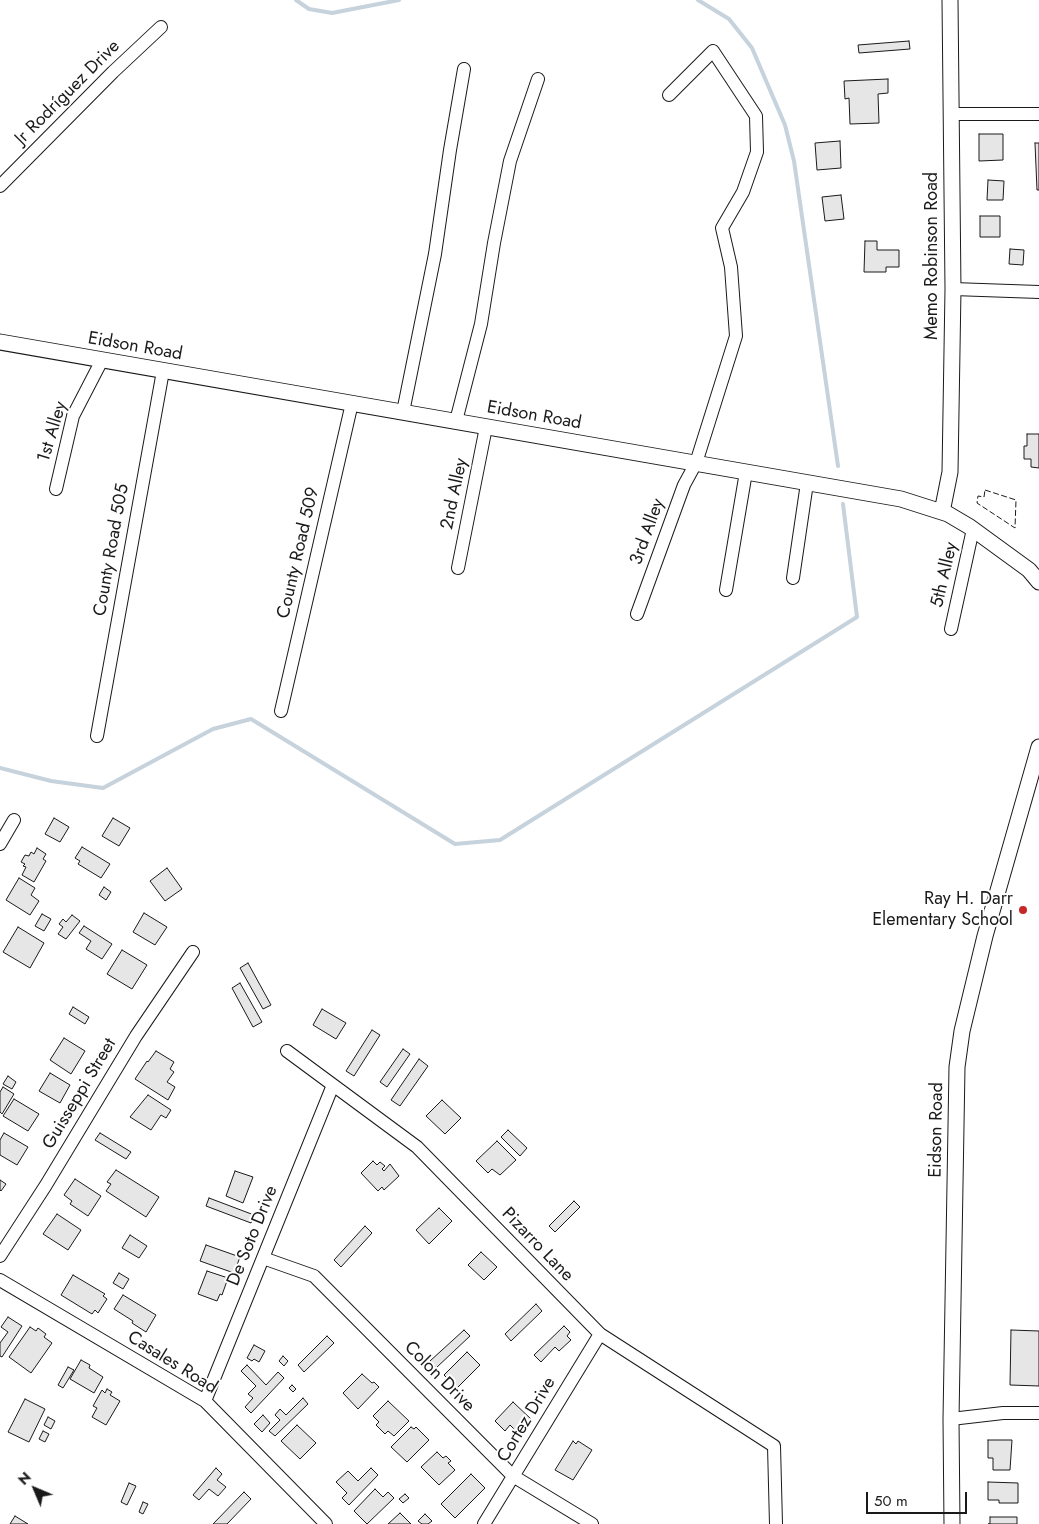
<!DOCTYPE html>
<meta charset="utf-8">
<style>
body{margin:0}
#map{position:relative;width:1039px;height:1524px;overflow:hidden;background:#fff;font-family:Jost,sans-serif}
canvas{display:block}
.north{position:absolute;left:10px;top:1464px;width:50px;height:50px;-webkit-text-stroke:4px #fff;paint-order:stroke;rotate:315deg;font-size:14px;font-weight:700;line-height:20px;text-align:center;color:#1a1a1a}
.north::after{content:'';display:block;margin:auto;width:18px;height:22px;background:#1a1a1a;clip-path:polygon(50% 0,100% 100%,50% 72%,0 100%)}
.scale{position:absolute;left:866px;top:1492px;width:101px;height:22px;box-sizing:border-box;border:2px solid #1a1a1a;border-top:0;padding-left:6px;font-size:15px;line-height:18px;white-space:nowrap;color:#1a1a1a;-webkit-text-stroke:4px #fff;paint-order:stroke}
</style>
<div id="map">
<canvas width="1039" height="1524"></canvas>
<div class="north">N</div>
<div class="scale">50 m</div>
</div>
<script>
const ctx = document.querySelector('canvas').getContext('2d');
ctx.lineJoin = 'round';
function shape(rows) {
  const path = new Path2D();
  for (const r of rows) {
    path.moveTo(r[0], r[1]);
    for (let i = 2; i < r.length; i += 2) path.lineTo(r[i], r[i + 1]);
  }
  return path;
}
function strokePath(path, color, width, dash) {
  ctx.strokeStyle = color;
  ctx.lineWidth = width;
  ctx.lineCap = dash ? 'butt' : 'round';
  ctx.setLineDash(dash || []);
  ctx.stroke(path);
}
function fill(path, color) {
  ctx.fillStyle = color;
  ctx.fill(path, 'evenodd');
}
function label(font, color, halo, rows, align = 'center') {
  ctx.font = font + ' Jost,sans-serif';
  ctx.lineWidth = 4;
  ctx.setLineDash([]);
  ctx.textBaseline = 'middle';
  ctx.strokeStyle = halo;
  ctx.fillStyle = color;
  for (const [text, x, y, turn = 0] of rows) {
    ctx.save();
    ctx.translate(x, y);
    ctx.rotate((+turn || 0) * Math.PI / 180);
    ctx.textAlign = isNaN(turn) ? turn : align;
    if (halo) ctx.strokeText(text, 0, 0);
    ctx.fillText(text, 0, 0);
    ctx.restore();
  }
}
const stream = shape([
 [296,0,309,9,332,13,399,0],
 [698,0,729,19,752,48,785,125,794,161,838,466],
 [0,768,51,781,103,788,213,729,251,719,455,844,500,840,857,617,843,504]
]);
const building = shape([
 [909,41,910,49,859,53,858,45,909,41],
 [888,79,888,93,878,94,879,123,850,124,849,98,845,99,844,81,888,79],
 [979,134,1003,134,1003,160,979,161,979,134],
 [840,141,841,168,817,170,815,143,840,141],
 [1035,143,1039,143,1039,190,1037,190,1035,143],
 [988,180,1004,181,1003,200,987,200,988,180],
 [841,195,844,219,825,221,822,197,841,195],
 [980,216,1000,216,1000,237,980,237,980,216],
 [865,241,877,241,877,250,899,250,899,267,886,267,886,272,864,272,865,241],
 [1010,249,1024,250,1023,265,1009,264,1010,249],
 [1027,434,1039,434,1039,468,1031,467,1031,459,1024,459,1024,446,1027,446,1027,434],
 [54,818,69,827,60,842,45,834,54,818],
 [113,818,130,828,119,846,102,836,113,818],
 [82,847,110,864,101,878,78,864,80,861,75,858,82,847],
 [37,848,46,854,43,859,46,861,34,882,22,875,26,867,23,866,25,864,21,862,25,855,29,856,31,852,34,854,37,848],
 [167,868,182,889,165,901,150,881,167,868],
 [19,878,35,888,31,895,39,901,30,915,6,900,19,878],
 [104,887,111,892,106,900,99,895,104,887],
 [144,913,167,927,155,945,133,932,144,913],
 [42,914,51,919,44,931,35,926,42,914],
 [72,915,80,921,66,939,58,934,63,927,59,924,63,919,66,922,72,915],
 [84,926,112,944,102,959,86,949,91,941,79,933,84,926],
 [18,927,44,943,30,968,3,952,18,927],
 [122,950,147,965,132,989,107,974,122,950],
 [248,963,271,1005,263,1009,240,968,248,963],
 [240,983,262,1022,253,1027,232,988,240,983],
 [73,1007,89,1017,85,1024,69,1014,73,1007],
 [322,1009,346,1023,336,1039,313,1025,322,1009],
 [372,1030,380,1035,354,1076,346,1071,372,1030],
 [64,1038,85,1051,71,1074,50,1060,64,1038],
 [403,1049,410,1054,387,1087,380,1082,403,1049],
 [156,1051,174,1062,170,1069,174,1072,167,1082,175,1087,168,1100,135,1079,147,1061,148,1062,156,1051],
 [419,1059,428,1066,400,1106,391,1100,419,1059],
 [50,1073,70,1085,60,1103,39,1091,50,1073],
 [8,1076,16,1082,12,1089,3,1084,8,1076],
 [3,1087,14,1094,2,1114,0,1112,0,1092,3,1087],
 [148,1095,171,1110,166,1118,161,1115,151,1130,130,1117,148,1095],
 [14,1099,39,1114,28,1131,3,1116,14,1099],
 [442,1100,461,1118,445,1134,426,1116,442,1100],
 [508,1130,527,1148,520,1156,501,1137,508,1130],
 [4,1133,28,1147,17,1165,0,1155,0,1140,4,1133],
 [100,1133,131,1152,126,1159,95,1140,100,1133],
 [497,1141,516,1160,500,1175,492,1169,488,1173,476,1161,497,1141],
 [373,1161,377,1165,380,1162,385,1166,382,1169,384,1171,390,1164,399,1176,384,1190,382,1187,378,1191,361,1173,373,1161],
 [116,1170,159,1197,146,1217,106,1191,111,1184,107,1182,116,1170],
 [235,1171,253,1177,243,1203,226,1196,235,1171],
 [75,1179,101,1196,88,1216,70,1204,72,1201,64,1195,75,1179],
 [0,1180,6,1184,1,1191,0,1190,0,1180],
 [209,1198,254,1215,251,1223,206,1206,209,1198],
 [574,1201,580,1207,555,1232,549,1226,574,1201],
 [439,1208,452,1221,429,1244,416,1230,439,1208],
 [57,1214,81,1230,68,1250,43,1234,57,1214],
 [365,1226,372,1233,341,1267,334,1260,365,1226],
 [130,1235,147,1246,139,1258,122,1248,130,1235],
 [206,1245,240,1257,234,1273,200,1261,206,1245],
 [481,1252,497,1267,484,1280,468,1265,481,1252],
 [207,1271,228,1278,222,1295,220,1294,217,1301,198,1294,207,1271],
 [119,1273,129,1279,123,1289,113,1283,119,1273],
 [73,1275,105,1294,103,1296,107,1299,98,1313,95,1310,92,1314,61,1295,73,1275],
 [123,1295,156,1315,146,1332,132,1323,133,1321,114,1309,123,1295],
 [536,1304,542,1311,511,1341,505,1334,536,1304],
 [8,1317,22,1326,2,1357,0,1356,0,1343,8,1332,1,1327,8,1317],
 [564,1326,570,1332,567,1336,571,1340,559,1351,555,1347,541,1362,534,1355,564,1326],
 [30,1327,36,1331,38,1328,46,1334,44,1337,52,1343,31,1373,9,1357,30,1327],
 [464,1330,470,1336,436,1368,430,1361,464,1330],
 [1011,1330,1039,1331,1039,1386,1010,1385,1011,1330],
 [327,1336,334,1343,304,1372,298,1365,327,1336],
 [254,1345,265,1351,259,1362,254,1359,252,1361,247,1358,254,1345],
 [467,1352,480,1365,457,1388,444,1375,467,1352],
 [283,1356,288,1361,284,1366,279,1361,283,1356],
 [81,1360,90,1365,89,1368,103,1377,94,1393,70,1379,81,1360],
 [247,1365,266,1385,278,1372,284,1378,251,1413,245,1407,253,1398,248,1394,256,1386,241,1371,247,1365],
 [68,1367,74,1370,63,1388,58,1385,68,1367],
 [362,1374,372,1383,374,1382,379,1387,358,1409,343,1393,362,1374],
 [292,1385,296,1389,293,1392,289,1388,292,1385],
 [107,1389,112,1392,110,1395,120,1401,106,1425,92,1417,97,1408,93,1406,102,1390,105,1393,107,1389],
 [303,1398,308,1404,275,1436,269,1431,280,1420,275,1415,280,1409,286,1415,303,1398],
 [25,1399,45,1409,29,1442,8,1432,25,1399],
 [388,1401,409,1421,394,1436,388,1431,385,1434,376,1425,379,1422,373,1416,388,1401],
 [513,1402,532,1420,519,1434,510,1425,505,1431,495,1421,513,1402],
 [263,1415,270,1423,262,1432,254,1424,263,1415],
 [48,1417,55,1421,51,1429,44,1425,48,1417],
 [297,1425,316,1443,300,1459,281,1441,297,1425],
 [411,1427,414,1429,416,1427,429,1440,407,1462,391,1447,411,1427],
 [43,1431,49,1434,45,1442,39,1439,43,1431],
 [988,1440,1012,1440,1010,1470,993,1470,993,1458,988,1458,988,1440],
 [573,1441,576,1444,578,1441,592,1450,573,1480,555,1470,573,1441],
 [437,1452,443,1458,446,1456,451,1461,448,1463,455,1470,439,1485,421,1467,437,1452],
 [216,1468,222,1474,217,1480,226,1487,218,1496,209,1489,199,1500,193,1495,216,1468],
 [371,1468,378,1475,349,1505,342,1498,347,1493,336,1482,348,1471,358,1481,371,1468],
 [471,1474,485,1488,455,1518,441,1504,471,1474],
 [988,1482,1018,1483,1018,1503,999,1503,999,1500,988,1500,988,1482],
 [129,1483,136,1486,127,1505,121,1502,129,1483],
 [375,1489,383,1497,388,1492,394,1498,367,1524,354,1511,375,1489],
 [244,1492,251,1499,227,1524,213,1524,244,1492],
 [405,1494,409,1498,403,1503,399,1499,405,1494],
 [143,1502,148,1504,143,1514,139,1512,143,1502],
 [400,1513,411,1524,388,1524,400,1513],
 [425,1514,432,1521,428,1524,422,1524,418,1521,425,1514],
 [15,1516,28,1524,10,1524,15,1516],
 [990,1517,1017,1517,1017,1524,988,1524,990,1524,990,1517]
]);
const minor = shape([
 [950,114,1039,114],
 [0,186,113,72,161,27],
 [953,289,1039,292],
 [403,412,435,254,450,150,464,69],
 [456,421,481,324,494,243,510,161,538,79],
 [56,489,73,416,102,360],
 [458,568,486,427],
 [793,578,807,483],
 [726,590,746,472],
 [637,614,684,485,696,463,736,336,731,267,722,228,743,192,757,152,756,116,713,51,669,95],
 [951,629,973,529],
 [281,711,352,403],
 [97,736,163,371],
 [0,844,14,820],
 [287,1051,417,1147,600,1334,774,1446,776,1524],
 [0,1256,46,1185,136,1036,193,952],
 [263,1258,314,1276,513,1476,592,1524],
 [0,1280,205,1401,326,1524],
 [205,1401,333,1085],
 [951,1419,1003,1413,1039,1413],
 [484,1524,600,1334]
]);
const tertiary = shape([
 [0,342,901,499,948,514,970,527,1029,570,1039,582],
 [942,512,950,472,953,289,950,0],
 [952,1524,951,1419,957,1067,962,1031,985,936,1039,747]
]);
const fence = shape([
 [985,490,1016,500,1015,528,977,503,978,496,984,497,985,490]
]);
const markers = [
 [1023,910,5,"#c62828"]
];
const streetNames = [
 ["Jr Rodríguez Drive",68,93,-45],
 ["Memo Robinson Road",933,256,-90],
 ["Eidson Road",135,347,10],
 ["Eidson Road",534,416,10],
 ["1st Alley",53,432,-73],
 ["2nd Alley",455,494,-78],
 ["3rd Alley",648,532,-70],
 ["County Road 505",112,550,-80],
 ["County Road 509",299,553,-77],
 ["5th Alley",945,575,-77],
 ["Guisseppi Street",80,1094,-59],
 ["Eidson Road",937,1130,-89],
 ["De Soto Drive",253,1236,-68],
 ["Pizarro Lane",537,1245,46],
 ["Casales Road",172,1363,32],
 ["Colon Drive",439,1377,45],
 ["Cortez Drive",527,1420,-59]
];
const poiNames = [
 ["Ray H. Darr",1013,900],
 ["Elementary School",1013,921]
];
strokePath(stream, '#c6d2dc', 4);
fill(building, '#e6e6e6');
strokePath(building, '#1a1a1a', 1);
strokePath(minor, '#1a1a1a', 14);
strokePath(tertiary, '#1a1a1a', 17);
strokePath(minor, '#fff', 12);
strokePath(tertiary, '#fff', 15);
strokePath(fence, '#1a1a1a', 1, [6, 2.5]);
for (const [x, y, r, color] of markers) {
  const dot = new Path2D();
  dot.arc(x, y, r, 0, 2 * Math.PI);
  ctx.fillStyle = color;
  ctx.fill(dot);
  strokePath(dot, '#fff', 2);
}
label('18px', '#1a1a1a', '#fff', streetNames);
label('18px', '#1a1a1a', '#fff', poiNames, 'right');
</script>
